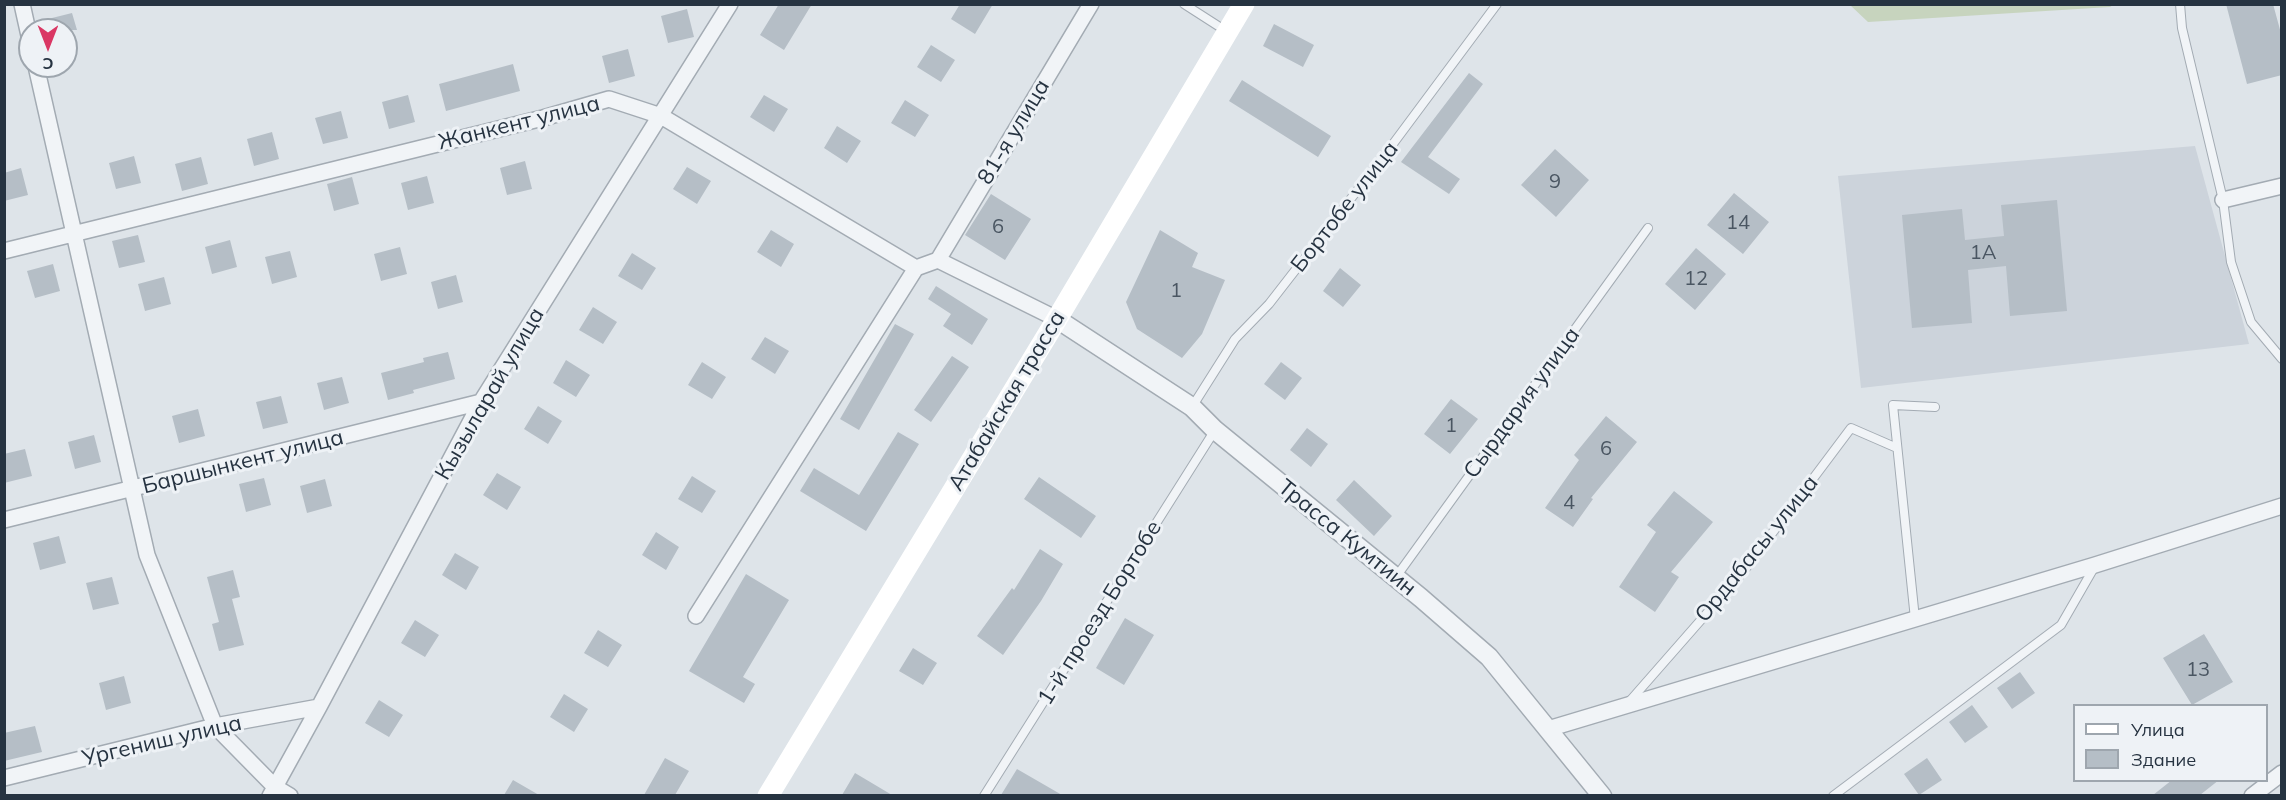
<!DOCTYPE html>
<meta charset="utf-8">
<style>
body{margin:0}
#map{position:relative;width:2286px;height:800px;overflow:hidden;background:#dee4e9;font-family:Mulish,sans-serif}
canvas{display:block}
.frame{position:absolute;inset:0;border:6px solid #263341;pointer-events:none}
.legend{position:absolute;left:2073px;top:704px;width:195px;height:78px;box-sizing:border-box;background:#eef2f6;border:2px solid #9ea6ae;margin:0;padding:8px 10px;list-style:none;font-size:18px;color:#263341}
.legend li{display:flex;align-items:center;gap:12px;height:30px}
.legend b{width:30px;border:2px solid #9ea6ae}
.north{position:absolute;left:18px;top:18px;width:60px;height:60px;box-sizing:border-box;background:#eef2f6;border:2px solid #9ea6ae;border-radius:50%;rotate:180deg;font-size:16px;font-weight:700;line-height:24px;text-align:center;color:#263341}
.north::after{content:'';display:block;margin:auto;width:21px;height:27px;background:#da3764;clip-path:polygon(50% 0,100% 100%,50% 72%,0 100%)}
</style>
<div id="map">
<canvas width="2286" height="800"></canvas>
<div class="frame"></div>
<ul class="legend">
<li><b style="height:8px;background:#fff"></b>Улица</li>
<li><b style="height:16px;background:#b5bec6"></b>Здание</li>
</ul>
<div class="north">С</div>
</div>
<script>
const ctx = document.querySelector('canvas').getContext('2d');
ctx.lineJoin = 'round';
function fill(path, color) {
  ctx.fillStyle = color;
  ctx.fill(path, 'evenodd');
}
function shape(rows) {
  const path = new Path2D();
  for (const r of rows) {
    path.moveTo(r[0], r[1]);
    for (let i = 2; i < r.length; i += 2) path.lineTo(r[i], r[i + 1]);
  }
  return path;
}
function strokePath(path, color, width, dash) {
  ctx.strokeStyle = color;
  ctx.lineWidth = width;
  ctx.lineCap = dash ? 'butt' : 'round';
  ctx.setLineDash(dash || []);
  ctx.stroke(path);
}
function label(font, color, halo, rows, align = 'center') {
  ctx.font = font + ' Mulish,sans-serif';
  ctx.lineWidth = 6;
  ctx.setLineDash([]);
  ctx.textBaseline = 'middle';
  ctx.strokeStyle = halo;
  ctx.fillStyle = color;
  for (const [text, x, y, turn = 0] of rows) {
    ctx.save();
    ctx.translate(x, y);
    ctx.rotate((+turn || 0) * Math.PI / 180);
    ctx.textAlign = isNaN(turn) ? turn : align;
    if (halo) ctx.strokeText(text, 0, 0);
    ctx.fillText(text, 0, 0);
    ctx.restore();
  }
}
const built = shape([
 [2195,146,2249,344,1861,388,1838,176]
]);
const green = shape([
 [1850,5,2113,5,2110,7,1868,22]
]);
const building = shape([
 [779,4,812,4,784,50,760,35],
 [960,4,993,4,975,34,951,19],
 [2226,4,2273,4,2282,37,2282,75,2247,84],
 [687,9,694,37,668,43,661,16],
 [72,13,77,30,38,30,36,22],
 [1274,24,1314,45,1303,67,1263,46],
 [931,45,955,60,941,82,917,67],
 [628,49,635,76,609,83,602,56],
 [513,64,520,91,446,111,439,84],
 [1469,73,1483,84,1428,157,1460,179,1449,194,1401,162],
 [1242,80,1331,136,1318,157,1229,101],
 [408,95,415,122,389,129,382,102],
 [764,95,788,109,774,132,750,117],
 [905,100,929,115,915,137,891,123],
 [341,111,348,138,323,144,315,118],
 [837,126,861,141,847,163,824,148],
 [272,132,279,159,254,166,247,139],
 [1555,149,1589,180,1556,217,1521,185],
 [134,156,141,183,116,189,109,163],
 [201,157,208,184,182,191,175,164],
 [525,161,532,189,507,195,500,168],
 [687,167,711,181,697,204,673,189],
 [21,168,28,195,4,201,4,173],
 [427,176,434,203,408,210,401,183],
 [352,177,359,204,334,211,327,184],
 [1734,193,1769,222,1743,254,1707,225],
 [991,194,1031,219,1005,260,965,235],
 [2057,200,2067,311,2010,316,2006,266,1968,270,1972,323,1912,328,1902,215,1962,209,1965,240,2004,236,2001,205],
 [771,230,794,244,781,267,757,252],
 [1160,230,1198,253,1192,267,1225,280,1202,334,1182,358,1137,329,1126,302],
 [138,235,145,262,119,268,112,241],
 [230,240,237,267,212,274,205,247],
 [400,247,407,274,381,281,374,254],
 [1696,248,1726,274,1695,310,1665,284],
 [290,251,297,277,272,284,265,257],
 [632,253,656,268,642,290,618,276],
 [53,264,60,291,35,298,27,271],
 [1340,268,1361,285,1343,307,1323,291],
 [456,275,463,302,438,309,431,282],
 [164,277,171,304,145,311,138,284],
 [936,286,988,319,972,345,943,326,951,314,928,299],
 [593,307,617,322,603,344,579,330],
 [895,324,914,334,859,430,840,419],
 [765,337,789,351,775,374,751,359],
 [448,352,455,379,413,390,414,393,388,400,381,373,424,362,423,358],
 [952,356,969,367,931,422,914,410],
 [566,360,590,375,576,397,553,383],
 [702,362,726,377,712,399,688,385],
 [1281,362,1302,378,1285,400,1264,384],
 [342,377,349,403,324,410,317,383],
 [281,396,288,423,263,429,256,402],
 [1451,399,1478,419,1450,454,1424,434],
 [538,406,562,421,548,444,524,429],
 [198,409,205,436,179,443,172,416],
 [1606,416,1637,442,1591,498,1593,499,1573,527,1545,508,1579,460,1574,455],
 [1307,428,1328,444,1311,467,1290,450],
 [898,432,919,444,866,531,800,491,814,468,859,495],
 [94,435,101,462,75,469,68,442],
 [25,449,32,476,4,483,4,454],
 [497,473,521,487,507,510,483,495],
 [692,476,716,491,702,513,678,499],
 [1039,477,1096,516,1081,538,1024,499],
 [264,478,271,505,246,512,239,484],
 [325,479,332,506,307,513,300,486],
 [1354,480,1392,516,1374,536,1336,500],
 [1674,491,1713,522,1671,572,1679,577,1655,612,1619,587,1656,532,1647,525],
 [656,532,679,547,666,570,642,555],
 [59,536,66,563,40,570,33,543],
 [1040,549,1063,564,1041,601,1003,655,977,636,1012,588,1014,590],
 [455,553,479,567,466,590,442,575],
 [233,570,240,597,232,599,244,645,219,651,212,624,219,622,207,577],
 [746,574,789,600,743,677,755,684,744,703,689,671],
 [112,577,119,604,93,610,86,583],
 [1125,618,1154,635,1124,685,1096,668],
 [415,620,439,635,425,657,401,643],
 [598,630,622,645,608,667,584,653],
 [2204,634,2233,682,2192,705,2163,658],
 [913,648,937,663,923,685,899,671],
 [2020,672,2035,693,2012,709,1997,688],
 [124,676,131,703,106,710,99,683],
 [564,694,588,709,574,732,550,717],
 [379,700,403,715,389,737,365,723],
 [1972,705,1988,727,1965,743,1949,722],
 [35,726,42,752,4,761,4,733],
 [665,758,689,771,675,795,644,795],
 [1927,758,1942,780,1919,795,1904,774],
 [1017,769,1062,795,1001,795],
 [855,773,892,795,842,795],
 [513,780,539,795,504,795],
 [2172,780,2219,780,2200,795,2153,795]
]);
const service = shape([
 [1184,4,1226,31],
 [2180,4,2182,28,2223,200,2231,262,2251,322,2282,359],
 [1192,407,1235,339,1269,304,1384,156,1497,4],
 [1396,577,1648,228],
 [1915,619,1893,405,1935,407],
 [1629,702,1743,572,1851,428,1897,448],
 [984,796,1215,430],
 [1833,796,2061,625,2095,566]
]);
const minor = shape([
 [22,4,30,40],
 [36,66,147,555,215,726,275,787,290,796],
 [2223,200,2282,186],
 [4,251,543,118,609,99,661,116,916,268,938,260,1057,319],
 [938,260,1091,4],
 [4,520,481,402],
 [696,616,916,268],
 [1548,729,2095,565,2282,506],
 [4,778,215,726,319,707],
 [270,796,319,707,481,402,730,4],
 [2252,796,2282,773]
]);
const tertiary = shape([
 [1057,319,1192,407,1215,430,1421,598,1489,657,1602,796]
]);
const secondary = shape([
 [768,796,1057,319,1244,4]
]);
const numberNames = [
 ["9",1555,182],
 ["14",1738,223],
 ["6",998,227],
 ["1А",1983,253],
 ["12",1696,279],
 ["1",1176,291],
 ["1",1451,426],
 ["6",1606,449],
 ["4",1569,503],
 ["13",2198,670]
];
const streetNames = [
 ["Жанкент улица",519,123,-14],
 ["81-я улица",1014,132,-59],
 ["Бортобе улица",1345,207,-52],
 ["Кызыларай улица",490,394,-60],
 ["Атабайская трасса",1007,401,-59],
 ["Сырдария улица",1522,403,-54],
 ["Баршынкент улица",243,462,-14],
 ["Трасса Кумтиин",1347,538,39],
 ["Ордабасы улица",1757,549,-51],
 ["1-й проезд Бортобе",1100,613,-58],
 ["Ургениш улица",162,741,-13]
];
fill(built, '#ccd3db');
fill(green, '#c7d4be');
fill(building, '#b5bec6');
strokePath(service, '#a3abb3', 10);
strokePath(minor, '#a3abb3', 18);
strokePath(tertiary, '#a3abb3', 21);
strokePath(service, '#f1f4f7', 8);
strokePath(minor, '#f1f4f7', 15);
strokePath(tertiary, '#f1f4f7', 18);
strokePath(secondary, '#fff', 21);
label('20px', '#4a5662', null, numberNames);
label('22px', '#263341', '#eef2f6', streetNames);
</script>
